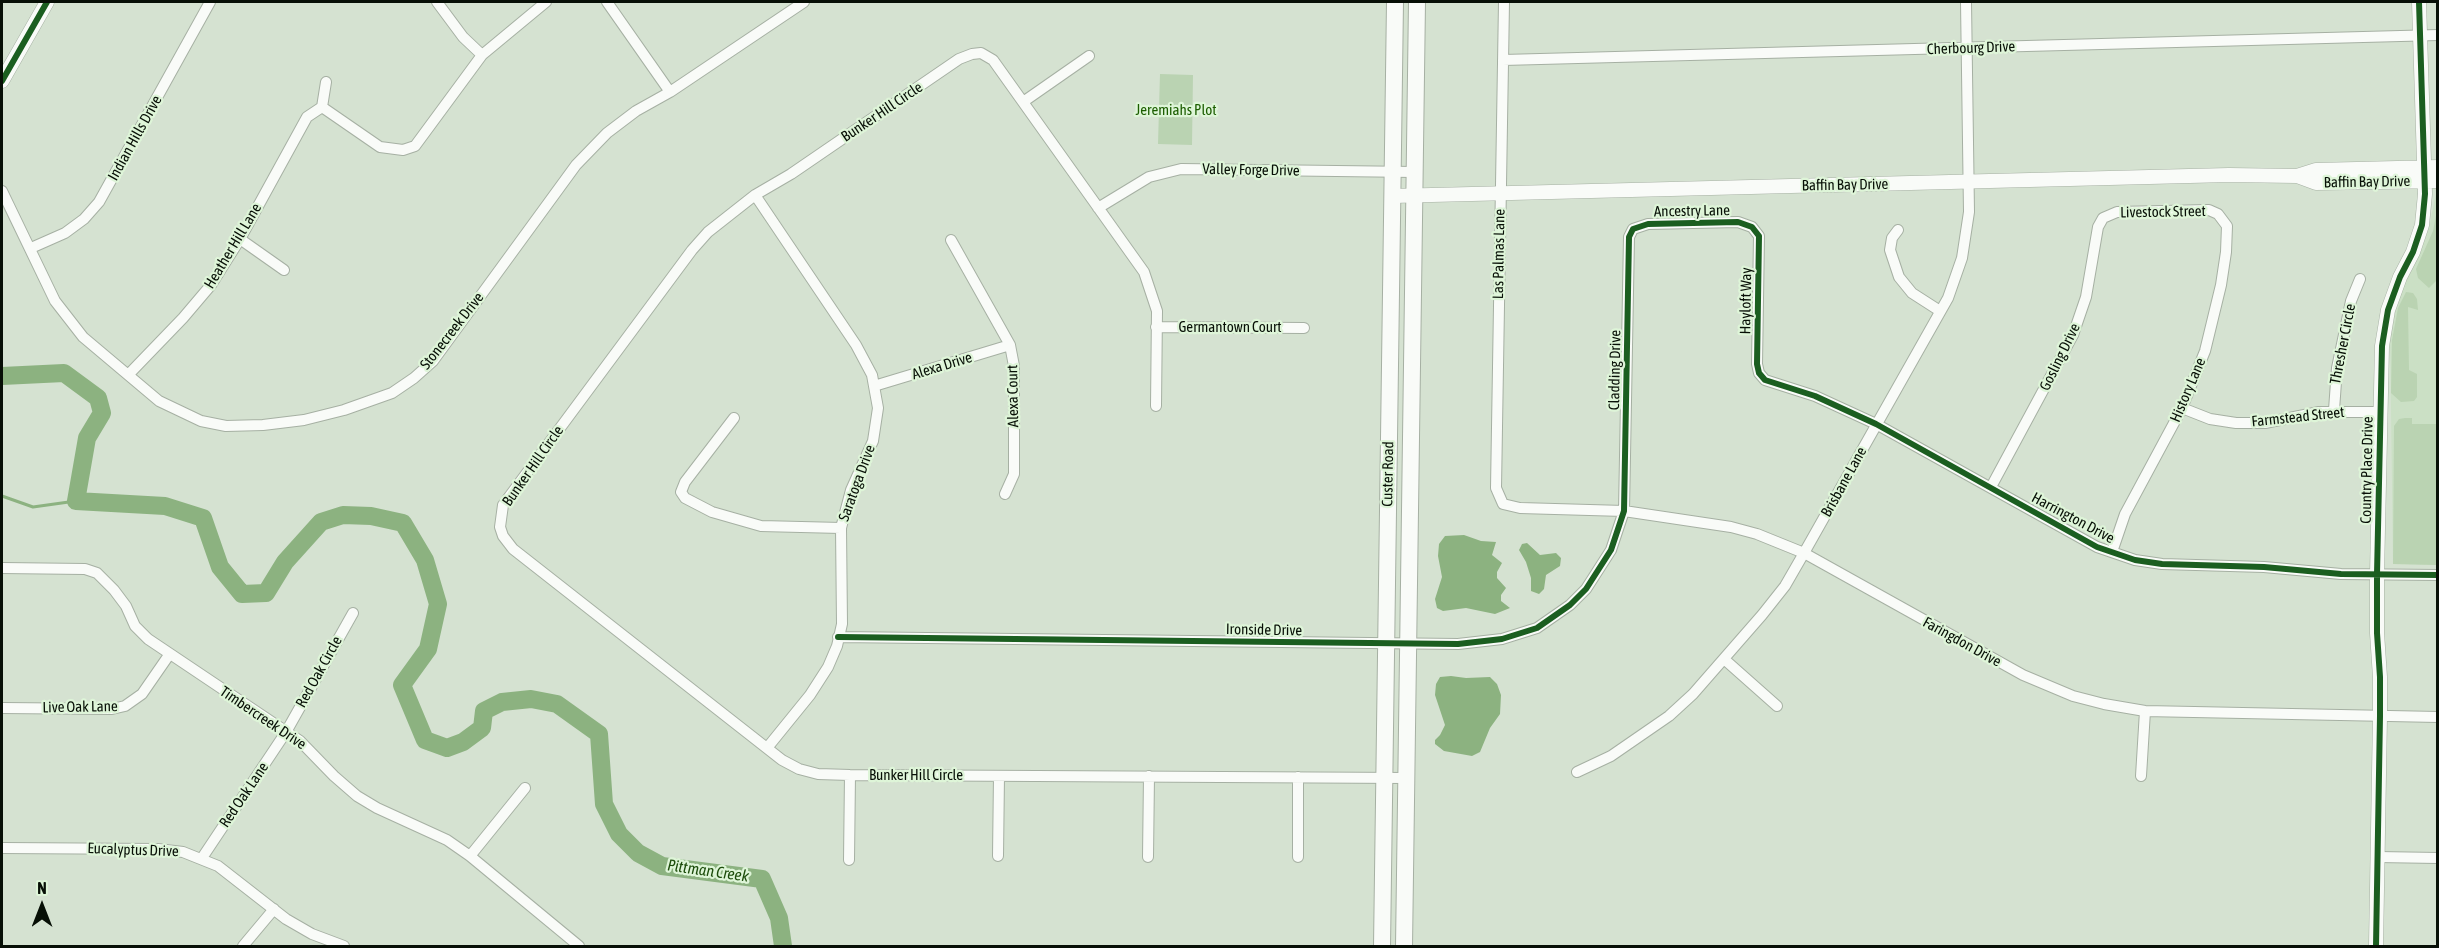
<!DOCTYPE html>
<style>
body{margin:0}
#map{position:relative;width:2439px;height:948px;overflow:hidden;background:#d5e2d1;font-family:"Asap Condensed",sans-serif}
canvas{display:block}
.frame{position:absolute;inset:0;border:3px solid #070f06;pointer-events:none}
.north{position:absolute;left:12px;top:876px;width:60px;height:60px;-webkit-text-stroke:4px #def5d8;paint-order:stroke;rotate:0deg;font-size:16px;font-weight:700;line-height:24px;text-align:center;color:#070f06}
.north::after{content:'';display:block;margin:auto;width:21px;height:27px;background:#070f06;clip-path:polygon(50% 0,100% 100%,50% 72%,0 100%)}
</style>
<div id="map">
<canvas width="2439" height="948"></canvas>
<div class="frame"></div>
<div class="north">N</div>
</div>
<script>
const ctx = document.querySelector('canvas').getContext('2d');
ctx.lineJoin = 'round';
function fill(path, color) {
  ctx.fillStyle = color;
  ctx.fill(path, 'evenodd');
}
function shape(rows) {
  const path = new Path2D();
  for (const r of rows) {
    path.moveTo(r[0], r[1]);
    for (let i = 2; i < r.length; i += 2) path.lineTo(r[i], r[i + 1]);
  }
  return path;
}
function strokePath(path, color, width, dash) {
  ctx.strokeStyle = color;
  ctx.lineWidth = width;
  ctx.lineCap = dash ? 'butt' : 'round';
  ctx.setLineDash(dash || []);
  ctx.stroke(path);
}
function label(font, color, halo, rows, align = 'center') {
  ctx.font = font + ' "Asap Condensed",sans-serif';
  ctx.lineWidth = 4.5;
  ctx.setLineDash([]);
  ctx.textBaseline = 'middle';
  ctx.strokeStyle = halo;
  ctx.fillStyle = color;
  for (const [text, x, y, turn = 0] of rows) {
    ctx.save();
    ctx.translate(x, y);
    ctx.rotate((+turn || 0) * Math.PI / 180);
    ctx.textAlign = isNaN(turn) ? turn : align;
    if (halo) ctx.strokeText(text, 0, 0);
    ctx.fillText(text, 0, 0);
    ctx.restore();
  }
}
const built = shape([
 [2437,189,2437,565,2393,564,2390,329,2402,288,2429,228]
]);
const green = shape([
 [1160,74,1193,75,1192,145,1158,144],
 [2437,211,2437,280,2429,288,2418,278,2416,269,2433,231],
 [2406,292,2413,293,2417,299,2418,310,2408,307,2409,370,2417,374,2417,397,2414,401,2401,402,2391,393,2392,340,2398,308],
 [2405,418,2412,418,2412,424,2437,424,2437,565,2393,564,2394,426,2399,419]
]);
const water = shape([
 [1464,535,1481,541,1496,542,1492,555,1502,563,1497,572,1497,578,1506,588,1501,595,1501,601,1510,608,1495,614,1466,608,1443,611,1437,608,1435,599,1442,577,1438,556,1439,544,1445,536],
 [1527,543,1540,555,1556,553,1561,558,1560,566,1546,575,1544,589,1539,594,1531,591,1531,578,1526,562,1519,550,1522,544],
 [1451,676,1466,678,1490,677,1497,684,1501,695,1500,714,1490,728,1480,752,1472,756,1444,751,1435,744,1435,740,1440,735,1445,725,1435,695,1436,684,1440,677]
]);
const stream = shape([
 [2,496,33,507,76,501]
]);
const river = shape([
 [2,376,64,373,98,398,102,413,87,438,76,501,165,506,203,518,220,567,242,594,266,593,285,562,321,522,343,515,371,516,403,523,425,560,438,604,428,649,402,685,425,740,447,748,463,742,482,728,484,711,502,702,531,699,557,704,599,734,604,804,619,834,638,853,662,866,762,879,779,918,783,946]
]);
const minor = shape([
 [437,2,463,37,482,55],
 [607,2,670,92],
 [1504,2,1496,488,1503,504,1520,508,1624,511,1731,527,1757,534,1804,553,2023,675,2073,696,2104,704,2145,711,2438,717],
 [1503,60,2438,35],
 [1023,102,1089,56],
 [322,107,380,147,403,150,415,146,482,55,546,2],
 [2,191,55,301,83,337,159,401,201,421,226,426,263,425,304,420,344,410,392,393,414,378,433,361,576,165,607,133,636,111,670,92,804,2],
 [755,195,856,345,872,375,878,408,873,441,851,490,841,528,842,624,837,646,828,667,810,695,767,748],
 [1098,208,1149,177,1181,169,1414,172],
 [1898,230,1892,238,1890,250,1899,277,1912,293,1940,311],
 [240,239,284,270],
 [951,240,1010,345,1014,366,1014,474,1005,494],
 [31,248,65,233,84,219,99,202,210,2],
 [1156,327,1304,328],
 [129,374,183,318,211,285,240,239,307,117,322,107,326,82],
 [874,386,1010,345],
 [1156,406,1157,311,1144,272,993,60,981,53,972,54,959,59,791,174,755,195,708,232,692,250,503,505,500,527,503,536,513,549,782,760,799,769,818,774,850,775,1407,778],
 [2182,408,2210,419,2236,423,2265,423,2319,412,2381,412],
 [2334,410,2337,368,2351,301,2360,279],
 [734,418,685,482,681,492,685,498,712,512,761,526,841,528],
 [1991,487,2073,335,2086,297,2098,227,2103,218,2117,212,2209,210,2218,214,2227,226,2226,252,2221,285,2205,351,2182,408,2125,514,2112,552],
 [2,568,85,569,97,573,114,590,126,606,135,626,148,639,300,741,334,776,357,796,377,808,447,840,470,856,579,946],
 [838,637,1458,644,1502,639,1537,628,1570,605,1586,589,1611,550,1624,511,1629,237,1633,229,1648,224,1738,222,1752,227,1759,236,1757,364,1759,373,1765,380,1815,396,1876,424,2097,547,2135,560,2162,564,2264,567,2341,574,2438,575],
 [1724,659,1777,706],
 [2,708,112,709,125,706,142,694,169,655],
 [1577,772,1611,756,1669,716,1693,694,1762,615,1785,586,1804,553,1948,298,1962,258,1969,212,1966,2],
 [2141,776,2145,711],
 [1298,777,1298,857],
 [2,848,158,849,183,852,218,866,286,919,312,934,344,946],
 [470,856,525,788],
 [998,856,999,776],
 [1148,857,1149,776],
 [2378,857,2438,858],
 [202,858,286,732,353,613],
 [849,860,850,775],
 [243,946,274,909]
]);
const tertiary = shape([
 [2,81,47,2],
 [2297,176,2316,170,2438,167],
 [1392,196,2229,175,2297,176,2316,183,2438,181],
 [2376,946,2380,716,2380,677,2377,633,2377,574,2382,346,2388,310,2400,277,2413,252,2422,225,2425,194,2419,2]
]);
const primary = shape([
 [1382,946,1395,2],
 [1404,946,1417,2]
]);
const cycleway = shape([
 [2,81,47,2],
 [838,637,1458,644,1502,639,1537,628,1570,605,1586,589,1611,550,1624,511,1629,237,1633,229,1648,224,1738,222,1752,227,1759,236,1757,364,1759,373,1765,380,1815,396,1876,424,2097,547,2135,560,2162,564,2264,567,2341,574,2438,575],
 [2376,946,2380,716,2380,677,2377,633,2377,574,2382,346,2388,310,2400,277,2413,252,2422,225,2425,194,2419,2]
]);
const streetNames = [
 ["Cherbourg Drive",1971,48,-2],
 ["Bunker Hill Circle",882,112,-34],
 ["Indian Hills Drive",135,138,-61],
 ["Valley Forge Drive",1251,170,1],
 ["Baffin Bay Drive",2367,182,-1],
 ["Baffin Bay Drive",1845,185,-1],
 ["Ancestry Lane",1692,211,-1],
 ["Livestock Street",2163,212,-1],
 ["Heather Hill Lane",233,246,-59],
 ["Las Palmas Lane",1499,254,-89],
 ["Hayloft Way",1746,301,-89],
 ["Germantown Court",1230,327],
 ["Stonecreek Drive",452,331,-52],
 ["Thresher Circle",2343,344,-79],
 ["Gosling Drive",2060,357,-64],
 ["Alexa Drive",942,366,-17],
 ["Cladding Drive",1615,370,-89],
 ["History Lane",2188,390,-67],
 ["Alexa Court",1013,396,-91],
 ["Farmstead Street",2298,417,-6],
 ["Bunker Hill Circle",533,466,-55],
 ["Country Place Drive",2367,470,-89],
 ["Custer Road",1388,474,-89],
 ["Brisbane Lane",1844,482,-61],
 ["Saratoga Drive",857,483,-70],
 ["Harrington Drive",2073,518,28],
 ["Ironside Drive",1264,630,1],
 ["Faringdon Drive",1962,642,29],
 ["Red Oak Circle",319,672,-61],
 ["Live Oak Lane",80,707,-1],
 ["Timbercreek Drive",263,718,34],
 ["Bunker Hill Circle",916,775],
 ["Red Oak Lane",244,795,-56],
 ["Eucalyptus Drive",133,850,2]
];
const parkNames = [
 ["Jeremiahs Plot",1176,110]
];
const waterNames = [
 ["Pittman Creek",708,871,8]
];
fill(built, '#cbe0c5');
fill(green, '#bad3b2');
fill(water, '#8cb280');
strokePath(stream, '#8cb280', 3);
strokePath(river, '#8cb280', 18);
strokePath(minor, '#a6b0a3', 12);
strokePath(tertiary, '#a6b0a3', 15);
strokePath(primary, '#a6b0a3', 18);
strokePath(minor, '#f9fbf8', 10);
strokePath(tertiary, '#f9fbf8', 14);
strokePath(primary, '#f9fbf8', 16);
strokePath(cycleway, '#1b5e20', 6);
label('15px', '#070f06', '#def5d8', streetNames);
label('15px', '#1c5d00', '#def5d8', parkNames);
label('italic 16px', '#1d4d0c', '#def5d8', waterNames);
</script>
